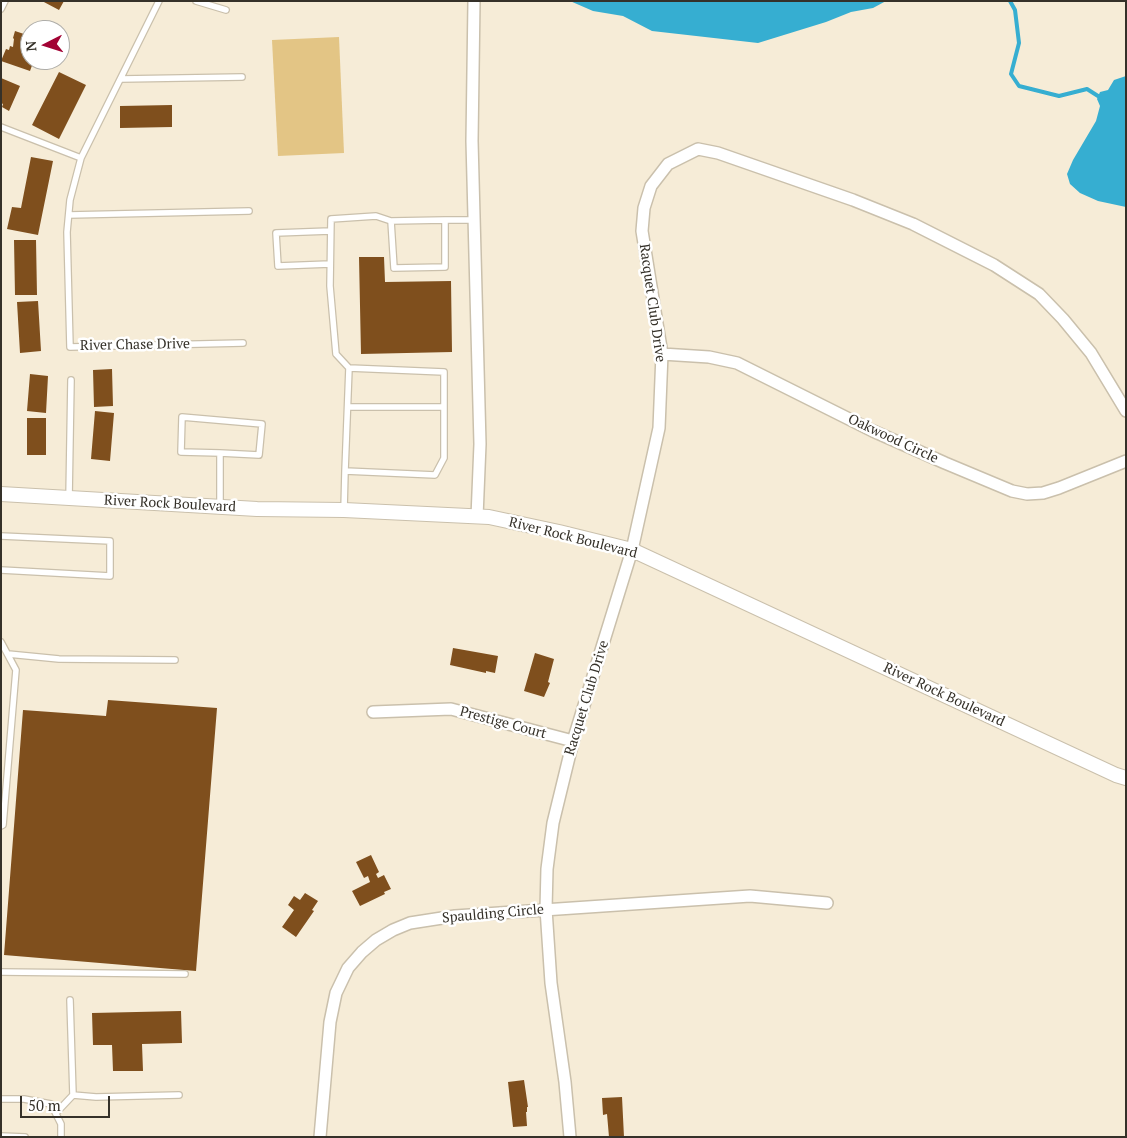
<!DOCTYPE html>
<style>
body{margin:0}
#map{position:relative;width:1127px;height:1138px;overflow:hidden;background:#f6ecd7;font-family:"PT Serif",serif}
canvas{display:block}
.frame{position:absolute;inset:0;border:2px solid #353129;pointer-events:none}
.north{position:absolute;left:20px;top:20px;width:50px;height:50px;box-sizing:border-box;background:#fff;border:1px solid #aeada9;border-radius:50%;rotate:265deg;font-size:14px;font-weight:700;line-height:20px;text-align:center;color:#353129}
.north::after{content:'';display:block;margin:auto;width:18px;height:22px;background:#a20334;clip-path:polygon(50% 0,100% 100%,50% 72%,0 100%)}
.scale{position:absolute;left:20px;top:1096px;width:90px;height:22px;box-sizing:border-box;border:2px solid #353129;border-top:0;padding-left:6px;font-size:15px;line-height:18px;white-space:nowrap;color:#353129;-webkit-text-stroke:4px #fff;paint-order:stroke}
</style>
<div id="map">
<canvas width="1127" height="1138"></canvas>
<div class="frame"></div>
<div class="north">N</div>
<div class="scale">50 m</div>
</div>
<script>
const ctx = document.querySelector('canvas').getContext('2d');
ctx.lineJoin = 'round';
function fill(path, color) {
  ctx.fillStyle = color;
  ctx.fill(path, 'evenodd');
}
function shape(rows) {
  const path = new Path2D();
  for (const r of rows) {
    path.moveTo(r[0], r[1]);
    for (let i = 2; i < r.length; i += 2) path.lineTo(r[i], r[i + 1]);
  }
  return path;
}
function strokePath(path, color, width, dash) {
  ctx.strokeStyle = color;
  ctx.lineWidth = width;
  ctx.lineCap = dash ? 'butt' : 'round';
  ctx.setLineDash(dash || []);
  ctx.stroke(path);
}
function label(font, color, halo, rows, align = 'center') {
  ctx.font = font + ' "PT Serif",serif';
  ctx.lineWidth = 5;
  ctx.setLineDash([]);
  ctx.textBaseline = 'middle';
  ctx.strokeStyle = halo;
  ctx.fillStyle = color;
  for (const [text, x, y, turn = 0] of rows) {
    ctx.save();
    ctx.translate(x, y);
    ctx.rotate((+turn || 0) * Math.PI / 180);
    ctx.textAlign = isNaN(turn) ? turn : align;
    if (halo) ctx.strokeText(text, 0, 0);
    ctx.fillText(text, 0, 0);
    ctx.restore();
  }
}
const green = shape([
 [339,37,344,153,278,156,272,40]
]);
const water = shape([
 [570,1,725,2,886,1,873,8,851,12,826,22,758,43,652,31,623,16,593,11],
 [1126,76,1126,207,1098,201,1080,193,1070,184,1067,174,1073,160,1096,121,1100,106,1097,99,1100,92,1108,90,1114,80]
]);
const stream = shape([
 [1010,1,1015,10,1019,43,1011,74,1019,86,1059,96,1087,89,1098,96]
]);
const building = shape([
 [42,1,64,1,59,10],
 [15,31,30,36,30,60,34,60,30,71,1,61,6,49,9,50,10,46,13,47,14,39,13,38],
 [59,72,86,85,59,139,32,125],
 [1,78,20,86,9,111,2,107,3,104,1,103],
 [172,105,172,127,120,128,120,106],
 [31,157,53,161,38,235,7,229,12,207,21,208],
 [14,240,36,240,37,295,15,295],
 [359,257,384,257,385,282,451,281,452,352,361,354],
 [38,301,41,351,20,353,17,302],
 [112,369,113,406,94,407,93,370],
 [30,374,48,376,46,413,27,411],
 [95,411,114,413,110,461,91,459],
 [27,418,46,418,46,455,27,455],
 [453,648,498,656,495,673,486,671,486,673,450,665],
 [535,653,554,659,548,682,550,683,544,697,524,691],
 [108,700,217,708,196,971,4,955,23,710,106,716],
 [371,855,379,872,376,874,378,878,384,875,391,889,384,892,385,894,360,906,352,891,370,882,368,876,364,878,356,862],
 [305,893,318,901,312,910,314,911,296,937,282,927,294,910,288,905,294,896,300,900],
 [181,1011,182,1043,142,1044,143,1071,113,1071,112,1045,93,1045,92,1013],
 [524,1080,528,1107,527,1107,527,1112,526,1112,527,1126,513,1127,508,1082],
 [622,1097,624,1137,609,1137,607,1114,603,1115,602,1098]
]);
const service = shape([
 [196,1,226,10],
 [1,9,5,1],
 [121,79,242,77],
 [1,127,81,158,159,1],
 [81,158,70,200,67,232,70,347,243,343],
 [69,215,249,211],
 [391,221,445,220],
 [330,264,278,266,276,233,330,231],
 [349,368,336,354,330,286,331,219,376,216,391,221,394,268,445,267,445,220,474,220],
 [348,407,444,407],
 [69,498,71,380],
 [220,507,220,453,181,452,182,417,262,424,259,455,220,453],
 [344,510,345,471,349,368,444,372,444,458,435,475,345,471],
 [1,536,110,541,110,576,1,570],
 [1,642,16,670,3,825,1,826],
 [8,654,59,659,175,660],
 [1,972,185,974],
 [70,1000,73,1095],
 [1,1099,24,1099,51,1104,61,1124,61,1137],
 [56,1113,73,1095,96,1097,179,1095],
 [1,1136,25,1137]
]);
const minor = shape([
 [474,1,472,141,480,444,477,517],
 [662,354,709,357,737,363,873,431,945,463,1012,491,1027,494,1043,493,1059,488,1126,461],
 [373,712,451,709,573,741],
 [320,1137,330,1022,336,993,348,968,362,952,376,940,393,930,410,923,455,916,750,896,827,903],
 [570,1137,565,1082,551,983,546,909,547,869,553,823,573,741,632,550,659,428,662,354,642,231,644,208,651,186,668,164,698,149,718,153,853,200,913,224,994,265,1039,294,1063,319,1091,353,1126,411]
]);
const tertiary = shape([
 [1,494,257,509,344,510,489,517,559,532,632,550,1116,775,1126,778]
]);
const streetNames = [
 ["Racquet Club Drive",652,303,82],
 ["River Chase Drive",135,345,-1],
 ["Oakwood Circle",893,439,25],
 ["River Rock Boulevard",170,504,3],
 ["River Rock Boulevard",573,538,14],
 ["River Rock Boulevard",944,695,25],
 ["Racquet Club Drive",587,698,-73],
 ["Prestige Court",503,723,15],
 ["Spaulding Circle",493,914,-5]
];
fill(green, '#e3c585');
fill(water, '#36aed1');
strokePath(stream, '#36aed1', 4);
fill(building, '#7f4f1d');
strokePath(service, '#cac0ac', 8);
strokePath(minor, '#cac0ac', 14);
strokePath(tertiary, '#cac0ac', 16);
strokePath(service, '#fff', 5.5);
strokePath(minor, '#fff', 11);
strokePath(tertiary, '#fff', 14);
label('14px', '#353129', '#fff', streetNames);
</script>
